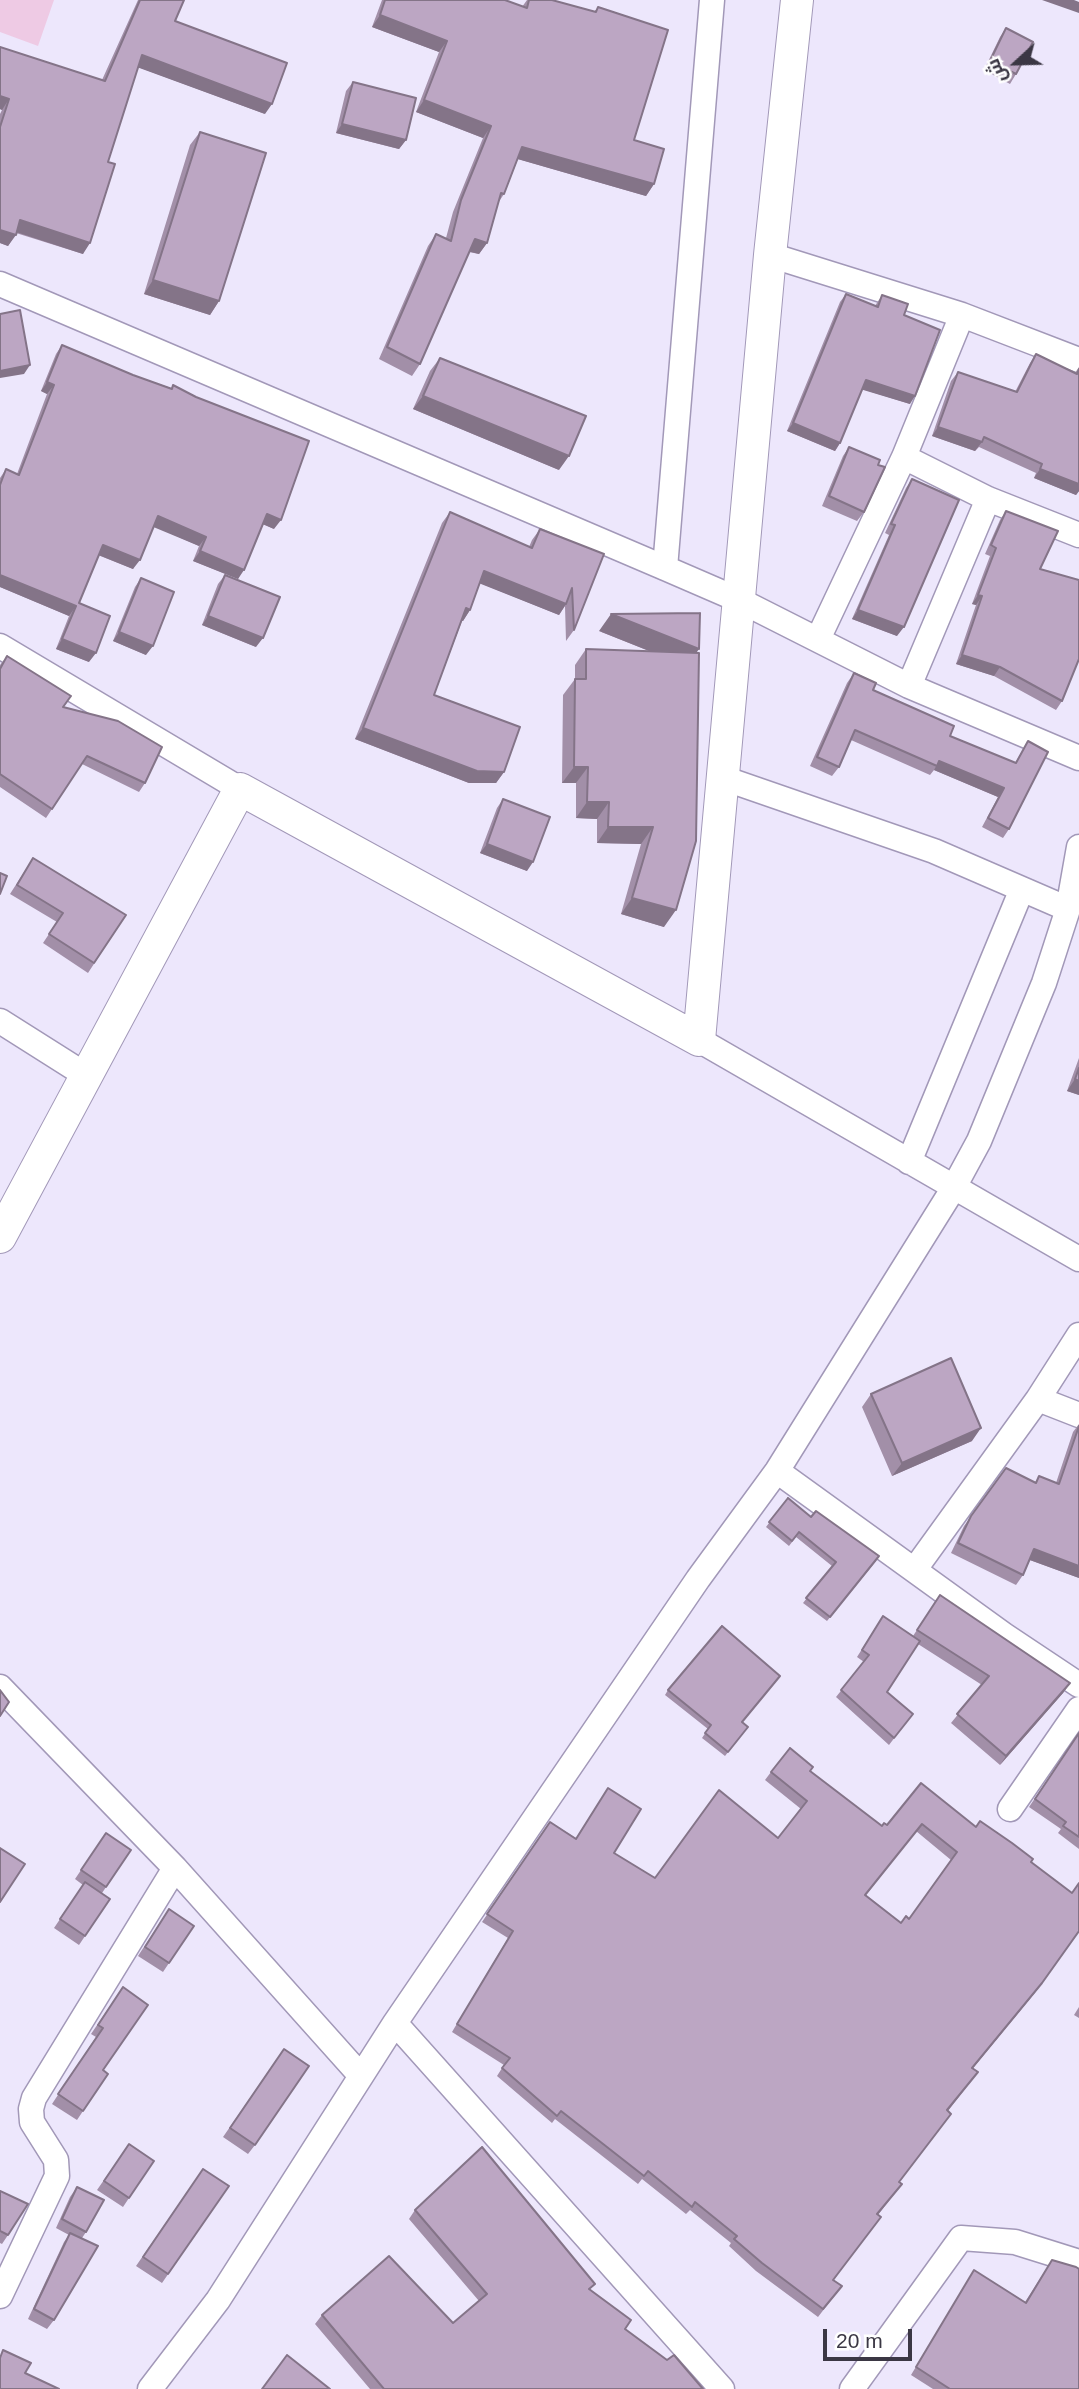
<!DOCTYPE html>
<meta charset="utf-8">
<style>
body{margin:0}
#map{position:relative;width:1079px;height:2389px;overflow:hidden;background:#ede7fc;font-family:Arial,Cairo,sans-serif}
canvas{display:block}
.north{position:absolute;left:981px;top:28px;width:70px;height:70px;-webkit-text-stroke:5px #fff;paint-order:stroke;rotate:248deg;font-size:19px;font-weight:700;line-height:28px;text-align:center;color:#3b3744}
.north::after{content:'';display:block;margin:auto;width:24px;height:32px;background:#3b3744;clip-path:polygon(50% 0,100% 100%,50% 72%,0 100%)}
.scale{position:absolute;left:823px;top:2329px;width:89px;height:32px;box-sizing:border-box;border:4px solid #3b3744;border-top:0;padding-left:9px;font-size:21px;line-height:24px;white-space:nowrap;color:#3b3744;-webkit-text-stroke:5px #fff;paint-order:stroke}
</style>
<div id="map">
<canvas width="1079" height="2389"></canvas>
<div class="north">ش</div>
<div class="scale">20 m</div>
</div>
<script>
const ctx = document.querySelector('canvas').getContext('2d');
ctx.lineJoin = 'round';
function fill(path, color) {
  ctx.fillStyle = color;
  ctx.fill(path, 'evenodd');
}
function shape(rows) {
  const path = new Path2D();
  for (const r of rows) {
    path.moveTo(r[0], r[1]);
    for (let i = 2; i < r.length; i += 2) path.lineTo(r[i], r[i + 1]);
  }
  return path;
}
function strokePath(path, color, width, dash) {
  ctx.strokeStyle = color;
  ctx.lineWidth = width;
  ctx.lineCap = dash ? 'butt' : 'round';
  ctx.setLineDash(dash || []);
  ctx.stroke(path);
}
const green = shape([
 [0,0,54,0,38,46,0,32]
]);
const minor = shape([
 [770,255,962,315,1079,360],
 [0,284,665,568,739,600,909,686,1079,758],
 [904,457,988,499,1079,535],
 [665,568,712,0],
 [818,639,904,457,962,315],
 [0,646,240,789],
 [909,686,988,499],
 [723,778,934,851,1068,909],
 [0,1021,87,1076],
 [699,1040,1079,1259],
 [909,1162,1022,889],
 [1079,1335,1038,1399,1079,1415],
 [777,1471,1004,1635,1079,1685],
 [915,1569,1038,1399],
 [0,1687,175,1868,361,2076],
 [1010,1809,1079,1709],
 [395,2023,722,2389],
 [0,2296,57,2176,56,2160,32,2122,31,2109,34,2098,175,1868],
 [150,2389,218,2300,395,2023,698,1579,777,1471,953,1189,979,1141,1044,983,1068,909,1079,847],
 [852,2389,961,2238,1015,2242,1079,2262]
]);
const tertiary = shape([
 [0,1237,240,789,699,1040,770,255,797,0]
]);
const wall = shape([
 [138,0,184,0,175,21,265,114,138,67,108,162,83,254,16,233,8,246,0,243,0,114,2,110,0,109,0,47,102,80],
 [382,0,505,0,522,7,527,0,552,0,594,12,598,7,634,140,654,184,646,196,518,159,504,194,498,203,487,243,479,254,469,252,420,364,412,376,379,359,428,246,436,234,446,238,453,212,483,138,416,112,439,52,372,27],
 [1006,28,1016,74,1010,84,984,70,1000,37],
 [353,82,406,140,399,149,336,133,346,91],
 [200,132,219,301,210,315,144,294,190,145],
 [846,294,875,306,882,295,904,315,910,404,862,389,840,443,835,451,787,431,840,302],
 [62,345,133,375,171,388,173,385,274,529,263,524,238,579,193,561,199,546,154,526,133,569,98,555,79,603,89,662,56,649,69,616,0,587,0,478,6,469,17,474,47,394,41,391,56,354],
 [1036,354,1075,373,1079,367,1079,491,1076,495,1034,478,1036,473,979,447,975,451,932,436,951,381,958,372,1015,392,1030,363],
 [440,358,559,470,413,409,430,371],
 [849,447,864,512,857,521,822,506,843,456],
 [912,479,897,636,852,619,889,535,885,533,906,488],
 [1006,511,1062,701,1056,710,994,676,956,664,976,605,972,604,990,556,985,554,1000,520],
 [450,512,529,547,532,540,540,529,604,554,574,630,566,641,565,606,559,615,480,583,470,610,463,621,462,621,434,695,504,772,496,783,469,783,355,739,442,523],
 [225,575,256,647,202,625,218,584],
 [141,578,146,655,113,641,135,587],
 [599,631,697,653,664,927,621,914,641,844,597,843,597,819,576,818,576,783,562,783,563,695,575,679,575,665,586,649,649,651],
 [7,656,145,783,139,792,82,764,46,818,0,787,0,665],
 [854,673,873,690,950,736,1015,763,1028,741,1009,829,1003,838,982,827,998,797,934,770,930,775,851,740,839,767,832,776,810,766,847,683],
 [503,799,527,871,480,853,497,808],
 [33,858,126,915,88,973,43,943,57,922,10,894],
 [1079,1058,1079,1095,1067,1091],
 [871,1394,972,1441,892,1476,862,1407],
 [1079,1424,1079,1578,1030,1560,1023,1575,1016,1585,951,1553,964,1526,1006,1468,1035,1483,1039,1476,1056,1483,1073,1432],
 [788,1498,811,1517,876,1561,827,1621,803,1603,832,1566,796,1537,789,1546,766,1527],
 [940,1595,1070,1683,1063,1693,1000,1765,951,1723,982,1685,918,1644,887,1692,908,1720,889,1745,836,1697,864,1662,857,1657,883,1616,913,1636],
 [668,1690,742,1723,748,1727,725,1756,702,1738,708,1729,665,1695],
 [1079,1733,1079,1849,1058,1833,1061,1829,1029,1807],
 [810,1771,882,1826,887,1825,921,1783,976,1827,1031,1862,1037,1990,973,2068,978,2072,948,2111,899,2182,902,2184,878,2215,834,2280,842,2286,818,2317,756,2271,729,2246,731,2243,690,2210,686,2214,642,2179,638,2184,555,2119,552,2123,497,2076,504,2065,452,2032,508,1938,482,1922,550,1822,576,1838,608,1788,614,1853,655,1878,778,1838,801,1809,765,1780,771,1772],
 [916,1831,951,1860,909,1919,901,1923,866,1895],
 [106,1833,131,1850,102,1893,110,1899,79,1945,54,1928,83,1885,75,1879],
 [163,1918,169,1963,163,1972,138,1956],
 [123,1987,103,2070,83,2111,77,2120,52,2104,96,2037,91,2034],
 [1079,2007,1079,2018,1074,2015],
 [284,2049,255,2145,248,2154,223,2137],
 [129,2144,129,2198,123,2207,97,2190],
 [203,2169,229,2186,162,2283,136,2266],
 [77,2187,86,2232,82,2238,54,2320,47,2329,28,2319,64,2242,69,2235,56,2228,70,2197],
 [0,2191,8,2235,2,2244,0,2243],
 [415,2210,590,2290,625,2329,703,2389,370,2389,315,2324,322,2315,453,2323,479,2301,409,2219],
 [1052,2260,1079,2389,933,2389,911,2375,974,2270,1025,2302]
]);
const shadedWall = shape([
 [1042,0,1074,0,1079,2,1079,13],
 [380,15,447,41,439,52,372,27],
 [142,55,272,104,265,114,134,66],
 [0,96,9,99,2,110,0,109],
 [424,100,491,126,483,138,416,112],
 [342,124,406,140,399,149,336,133],
 [522,147,654,184,646,196,514,158],
 [20,220,90,243,83,254,13,231],
 [0,230,16,235,8,246,0,243],
 [475,239,487,243,479,254,467,251],
 [153,280,219,301,210,315,144,294],
 [30,365,24,374,0,378,0,371],
 [866,380,915,396,910,404,860,389],
 [47,382,54,385,47,394,41,391],
 [423,396,569,456,559,470,413,409],
 [793,423,840,443,835,451,787,431],
 [938,427,982,442,975,451,932,436],
 [1040,469,1079,484,1079,491,1076,495,1034,478],
 [267,514,281,520,274,529,260,523],
 [158,516,206,537,199,546,151,526],
 [103,545,140,560,133,569,96,554],
 [200,551,244,570,238,579,193,561],
 [484,571,566,604,559,615,476,582],
 [0,575,76,606,69,616,0,587],
 [978,595,982,596,976,605,972,604],
 [466,608,470,610,463,621,458,619],
 [858,610,904,627,897,636,852,619],
 [611,614,699,649,687,666,599,631],
 [208,616,263,638,256,647,202,625],
 [119,632,153,646,146,655,113,641],
 [62,639,96,653,89,662,56,649],
 [962,655,1000,667,994,676,956,664],
 [363,728,504,772,496,783,469,783,355,739],
 [939,761,1004,788,998,797,934,770],
 [574,767,588,767,576,783,562,783],
 [587,802,609,802,597,819,576,818],
 [608,827,653,827,641,844,597,843],
 [487,844,533,862,527,871,480,853],
 [632,898,676,910,664,927,621,914],
 [1075,1079,1079,1081,1079,1095,1067,1091],
 [981,1428,972,1441,892,1476,902,1463],
 [1034,1549,1079,1566,1079,1578,1027,1559],
 [1070,1683,1063,1693,1000,1765,1006,1756],
 [1079,1931,1037,1990,967,2075]
]);
const building = shape([
 [140,0,184,0,175,21,287,63,272,104,142,55,108,162,115,164,90,243,20,220,16,235,0,230,0,127,9,99,0,96,0,47,105,81,140,0],
 [385,0,505,0,527,8,529,0,552,0,596,12,598,7,668,30,634,140,664,149,654,184,522,147,504,194,501,193,487,243,475,239,420,364,387,347,436,234,451,241,461,200,491,126,424,100,447,41,380,15,385,0],
 [1006,28,1033,42,1016,74,990,61,1006,28],
 [353,82,416,98,406,140,342,124,353,82],
 [200,132,266,153,219,301,153,280,200,132],
 [846,294,878,307,882,295,908,304,904,315,940,330,915,396,866,380,840,443,793,423,846,294],
 [20,310,30,365,0,371,0,314,20,310],
 [62,345,133,375,172,389,173,385,196,397,309,441,281,520,267,514,244,570,200,551,206,537,158,516,140,560,103,545,79,603,110,616,96,653,62,639,76,606,0,575,0,485,6,469,19,475,54,385,47,382,62,345],
 [1036,354,1077,374,1079,369,1079,484,1040,469,1042,464,984,437,982,442,938,427,958,372,1017,392,1036,354],
 [440,358,586,416,569,456,423,396,440,358],
 [849,447,880,460,878,465,885,467,864,512,829,496,849,447],
 [912,479,959,500,904,627,858,610,895,525,891,524,912,479],
 [1006,511,1058,531,1040,569,1079,580,1079,659,1062,701,1000,667,962,655,982,596,978,595,996,548,991,545,1006,511],
 [450,512,532,548,540,529,604,554,574,630,572,588,566,604,484,571,470,610,466,608,434,695,520,727,504,772,477,771,363,728,450,512],
 [225,575,280,597,263,638,208,616,225,575],
 [141,578,174,592,153,646,119,632,141,578],
 [700,613,699,649,611,614,700,613],
 [586,649,699,653,696,841,676,910,632,898,653,827,608,827,609,802,587,802,588,767,574,767,575,679,586,679,586,649],
 [7,656,71,696,63,707,118,721,162,747,145,783,87,756,52,809,0,774,0,669,7,656],
 [854,673,876,683,873,690,954,726,950,736,1016,763,1028,741,1048,752,1009,829,988,818,1004,788,939,761,937,766,855,730,839,767,817,757,854,673],
 [503,799,550,817,533,862,487,844,503,799],
 [33,858,126,915,94,963,49,934,63,913,17,885,33,858],
 [0,873,7,876,0,894,0,873],
 [1079,1068,1079,1081,1075,1079,1079,1068],
 [951,1358,981,1428,902,1463,871,1394,951,1358],
 [1079,1426,1079,1566,1034,1549,1023,1575,958,1543,971,1516,1006,1468,1036,1483,1039,1476,1059,1484,1079,1426],
 [788,1498,811,1517,816,1511,879,1556,830,1617,806,1598,836,1562,799,1532,792,1541,769,1522,788,1498],
 [940,1595,1070,1683,1006,1756,957,1714,989,1676,917,1630,940,1595],
 [883,1616,920,1641,887,1692,913,1714,894,1738,841,1690,869,1655,862,1650,883,1616],
 [722,1626,780,1676,742,1722,748,1727,728,1752,705,1733,711,1725,668,1690,722,1626],
 [0,1690,9,1702,0,1716,0,1690],
 [1079,1733,1079,1837,1063,1826,1066,1822,1035,1799,1079,1733],
 [790,1748,813,1767,810,1771,882,1826,884,1823,887,1825,921,1783,976,1827,980,1821,1012,1843,1033,1859,1031,1862,1072,1893,1079,1883,1079,1931,1042,1983,972,2068,978,2072,947,2110,951,2114,899,2182,902,2184,877,2214,881,2217,833,2280,842,2286,823,2309,762,2263,734,2239,737,2236,695,2202,692,2207,648,2171,644,2176,561,2111,557,2116,502,2068,510,2058,457,2024,513,1931,487,1914,550,1822,576,1839,608,1788,641,1809,614,1853,655,1878,719,1790,778,1838,807,1801,771,1772,790,1748],
 [922,1824,957,1852,909,1919,906,1916,901,1923,865,1895,922,1824],
 [106,1833,131,1850,106,1887,81,1870,106,1833],
 [0,1848,25,1864,0,1902,0,1848],
 [85,1882,110,1899,85,1936,60,1919,85,1882],
 [169,1909,194,1926,169,1963,145,1947,169,1909],
 [123,1987,148,2005,103,2070,108,2074,83,2111,58,2094,103,2028,98,2025,123,1987],
 [284,2049,309,2066,255,2145,230,2128,284,2049],
 [129,2144,154,2161,129,2198,104,2181,129,2144],
 [482,2147,595,2284,589,2289,631,2320,625,2329,667,2360,674,2355,703,2389,384,2389,322,2315,389,2256,453,2323,487,2294,415,2210,482,2147],
 [203,2169,229,2186,168,2274,143,2257,203,2169],
 [77,2187,104,2200,86,2232,62,2219,77,2187],
 [0,2191,28,2204,8,2235,0,2231,0,2191],
 [70,2233,98,2246,54,2320,34,2309,70,2233],
 [1052,2260,1076,2267,1079,2269,1079,2389,950,2389,916,2367,974,2270,1026,2303,1052,2260],
 [3,2350,31,2363,25,2373,59,2389,0,2389,0,2358,3,2350],
 [287,2355,330,2389,262,2389,287,2355]
]);
fill(green, '#eecae4');
strokePath(minor, '#a298b8', 27);
strokePath(tertiary, '#a298b8', 34);
strokePath(minor, '#fff', 24);
strokePath(tertiary, '#fff', 32);
fill(wall, '#a28fa8');
fill(shadedWall, '#847488');
fill(building, '#bca6c3');
strokePath(building, '#847488', 2);
</script>
